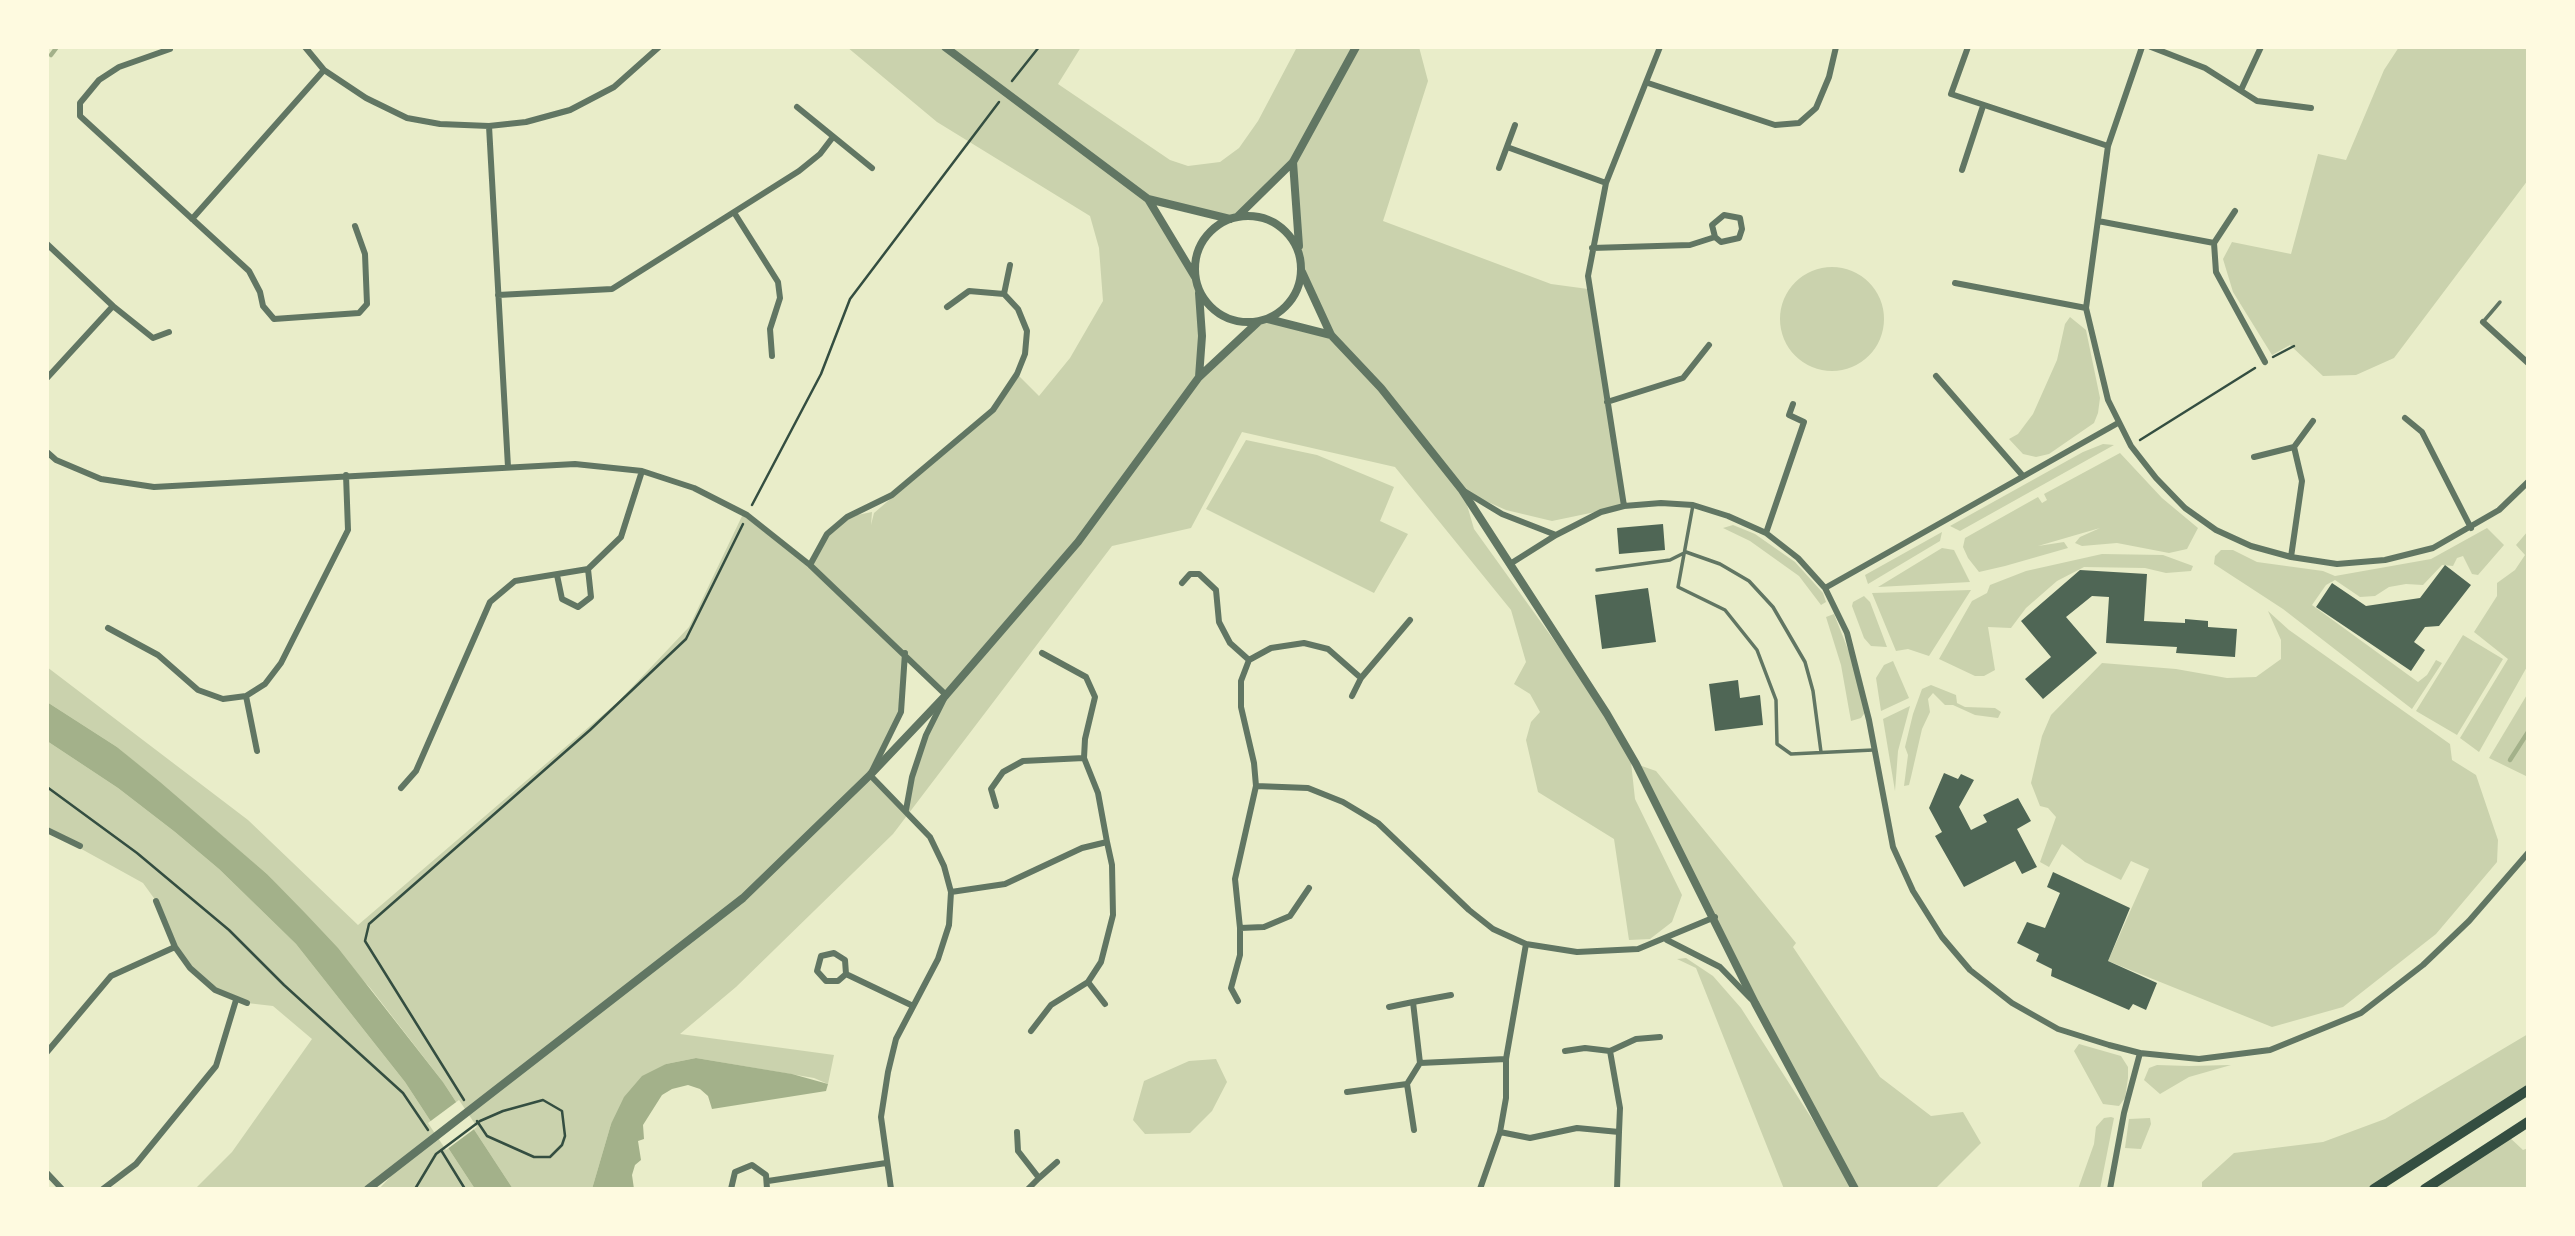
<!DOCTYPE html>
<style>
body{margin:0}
#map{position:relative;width:2575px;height:1236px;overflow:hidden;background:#e9edc9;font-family:"Asap Condensed",sans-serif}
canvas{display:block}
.frame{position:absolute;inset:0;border:49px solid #fefae0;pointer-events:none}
</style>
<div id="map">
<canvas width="2575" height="1236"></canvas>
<div class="frame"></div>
</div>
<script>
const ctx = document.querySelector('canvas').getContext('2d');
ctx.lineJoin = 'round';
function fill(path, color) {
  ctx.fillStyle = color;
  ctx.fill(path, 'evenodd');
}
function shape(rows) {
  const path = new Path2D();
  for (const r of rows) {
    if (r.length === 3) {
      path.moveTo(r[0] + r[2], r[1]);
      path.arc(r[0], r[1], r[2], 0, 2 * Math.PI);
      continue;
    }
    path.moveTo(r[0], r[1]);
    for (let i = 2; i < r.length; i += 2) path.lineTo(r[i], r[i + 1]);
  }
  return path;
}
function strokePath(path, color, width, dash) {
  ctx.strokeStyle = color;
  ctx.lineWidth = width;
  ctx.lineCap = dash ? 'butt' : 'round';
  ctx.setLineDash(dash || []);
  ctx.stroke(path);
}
const green = shape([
 [847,47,1081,47,1058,84,1170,160,1188,166,1220,162,1239,148,1258,121,1297,47,1419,47,1428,81,1383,221,1551,284,1588,289,1624,506,1552,521,1506,510,1463,491,1474,529,1607,714,1630,753,1635,799,1682,895,1672,922,1650,939,1629,940,1614,839,1538,792,1526,740,1531,722,1540,712,1530,694,1514,684,1526,662,1511,610,1395,467,1242,432,1191,528,1112,546,893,834,736,987,680,1034,834,1055,828,1084,814,1078,696,1058,666,1064,611,1124,592,1189,513,1189,443,1082,371,989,267,874,117,747,47,702,47,667,248,820,358,925,618,702,689,627,743,514,810,565,827,534,847,517,872,512,871,525,874,513,979,423,1017,374,1039,396,1070,358,1103,301,1099,248,1090,216,937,122],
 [1292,162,1302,272,1329,335,1268,319,1258,322,1199,376,1199,291,1195,277,1149,199,1230,219,1237,217],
 [905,654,946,695,926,735,912,777,908,811,870,775,901,712],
 [2399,47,2528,47,2528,180,2394,358,2356,375,2323,376,2290,345,2272,355,2233,292,2223,259,2232,242,2291,254,2318,154,2346,160,2384,70],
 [1832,319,52],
 [2070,317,2086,330,2100,398,2098,413,2094,423,2049,454,2036,457,2023,454,2009,439,2018,434,2033,414,2057,360,2065,324],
 [1246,440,1317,455,1394,487,1380,521,1408,534,1374,593,1206,509],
 [2103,444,2114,445,1960,531,1950,526,2083,452],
 [2120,453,2162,498,2198,528,2187,549,2169,553,2117,543,2082,546,2075,543,2080,537,2100,528,2038,546,2064,542,2068,548,2005,566,1979,572,1968,558,1963,547,1965,538,2038,497,2042,503,2047,500,2044,494],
 [1733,525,1755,534,1795,562,1823,593,1826,602,1821,605,1799,576,1750,541,1723,528],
 [2487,528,2504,545,2478,575,2472,574,2463,556,2457,558,2453,566,2442,565,2423,585,2406,584,2389,587,2375,596,2360,597,2335,580,2326,585,2312,605,2418,682,2427,675,2436,660,2442,663,2412,709,2283,609,2214,564,2215,556,2221,550,2233,550,2257,562,2323,571,2335,576,2431,559],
 [2528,531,2528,665,2479,752,2460,738,2508,659,2474,632,2497,596,2497,583,2515,570,2525,555,2516,545],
 [1942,532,1940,541,1868,584,1865,575],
 [1942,548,1954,550,1970,582,1878,587],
 [2102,554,2163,555,2193,566,2191,571,2166,573,2145,568,2084,567,2057,581,2026,608,2011,628,1988,627,1995,670,1984,676,1975,676,1939,659,1972,601,1987,593,1990,585,2026,571],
 [1971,590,1929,656,1908,649,1896,651,1872,593],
 [1864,596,1870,602,1887,647,1871,646,1864,638,1852,606,1853,602],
 [2268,611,2289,630,2450,744,2452,760,2476,775,2498,840,2497,862,2436,934,2343,1007,2272,1027,2108,961,2149,869,2131,861,2121,880,2085,862,2062,844,2049,867,2040,862,2056,817,2048,808,2040,806,2031,783,2042,736,2051,715,2102,663,2176,669,2227,678,2256,677,2281,659,2281,640],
 [1834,614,1853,662,1866,711,1861,718,1851,721,1841,665,1826,617],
 [2463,635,2503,659,2457,735,2416,711],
 [1893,661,1909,698,1881,711,1876,678,1884,665],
 [1931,685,1956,695,1957,703,1965,707,1995,708,2001,712,1998,718,1975,715,1953,705,1945,705,1933,693,1928,699,1930,712,1922,729,1911,777,1909,785,1904,786,1908,755,1905,747,1913,714,1922,689],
 [2528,693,2528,777,2489,758],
 [1910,706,1898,751,1895,791,1883,719],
 [47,741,118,788,175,832,219,869,296,944,405,1082,475,1189,379,1189,404,1162,368,1189,195,1189,232,1152,312,1039,273,1006,247,1003,215,990,190,968,175,947,156,901,143,883,47,830],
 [1636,764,1656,771,1796,943,1793,947,1880,1077,1931,1116,1963,1112,1981,1143,1935,1189,1859,1189,1837,1159,1851,1189,1784,1189,1696,968,1677,959,1686,958,1713,976,1741,1008,1828,1144],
 [2528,1034,2528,1090,2374,1189,2202,1189,2202,1182,2234,1153,2323,1142,2385,1119],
 [2079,1044,2121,1056,2128,1067,2128,1078,2125,1098,2119,1106,2103,1104,2074,1051],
 [1216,1059,1227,1082,1212,1111,1190,1133,1145,1134,1133,1120,1144,1081,1189,1061],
 [2157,1065,2189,1066,2231,1065,2189,1077,2160,1094,2144,1080,2149,1068],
 [2111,1117,2114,1118,2100,1189,2078,1189,2094,1144,2096,1127,2104,1118],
 [2150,1118,2151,1124,2141,1149,2125,1148,2129,1119],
 [2508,1136,2523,1150,2528,1148,2528,1189,2425,1189]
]);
const water = shape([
 [47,702,117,747,160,782,267,874,306,914,338,948,443,1082,513,1189,475,1189,405,1082,296,944,219,869,175,832,118,788,47,741],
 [696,1058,792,1074,828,1084,826,1091,712,1109,708,1096,700,1089,688,1085,672,1089,662,1095,643,1125,644,1139,638,1141,641,1160,635,1165,632,1175,634,1189,592,1189,611,1124,624,1097,642,1076,666,1064]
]);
const pier = shape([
 [459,1100,477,1127,446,1150,428,1123]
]);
const stream = shape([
 [51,55,57,47],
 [2510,760,2528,732]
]);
const building = shape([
 [1663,524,1665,550,1619,554,1617,528],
 [2445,565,2471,585,2439,626,2425,627,2414,642,2425,650,2411,671,2316,607,2332,583,2366,606,2420,598],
 [2080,570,2147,574,2144,621,2185,623,2185,619,2208,621,2208,627,2237,629,2235,657,2176,653,2177,647,2106,643,2109,597,2092,596,2066,617,2097,653,2043,699,2025,679,2051,657,2021,621],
 [1648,588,1656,642,1602,649,1595,595],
 [1738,680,1740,698,1760,695,1763,725,1715,731,1709,684],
 [1944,773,1958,779,1961,774,1974,780,1959,807,1971,830,1987,822,1983,815,2018,798,2031,821,2017,829,2037,867,2022,874,2015,861,1964,887,1935,836,1942,832,1929,808],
 [2053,872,2130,908,2108,961,2157,983,2146,1010,2133,1004,2129,1010,2051,976,2052,969,2036,961,2039,954,2017,943,2027,922,2045,928,2060,893,2047,887]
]);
const path = shape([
 [1012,81,1039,47],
 [2273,357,2294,346],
 [2140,440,2255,368],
 [752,505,821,374,850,299,999,102],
 [47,787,137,853,229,930,284,985,403,1093,428,1130],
 [464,1100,365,941,369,924,590,730,686,639,743,524],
 [441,1150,465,1189],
 [415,1189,436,1154,480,1121,503,1111,543,1100,562,1111,565,1136,562,1145,550,1157,534,1157,487,1136,477,1121]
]);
const service = shape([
 [2483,322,2500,302],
 [1693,505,1678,587,1725,610,1757,650,1776,700,1777,744,1791,754,1873,750],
 [1597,570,1670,560,1686,552,1720,564,1749,581,1773,607,1805,662,1813,691,1821,752]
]);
const minor = shape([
 [305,47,324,70,366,98,407,118,440,124,489,126,526,122,570,110,614,87,659,47],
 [1968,47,1951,94,2108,146],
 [2142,47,2108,146,2086,308,2108,400,2131,446,2156,478,2185,508,2216,530,2251,546,2291,557,2337,564,2385,560,2433,548,2499,510,2528,482],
 [2151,47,2205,68,2257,101,2311,108],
 [170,49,119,67,99,80,80,103,80,116,249,271,260,292,263,306,274,319,359,313,367,304,365,254,355,226],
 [1648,83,1775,125,1799,123,1816,108,1829,77,1836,47],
 [2241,90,2261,47],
 [797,107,872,168],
 [489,126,508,467],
 [1507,147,1606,183],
 [1499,168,1515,125],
 [1962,170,1983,106],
 [2235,211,2214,243,2216,272,2265,362],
 [735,214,778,282,780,298,770,329,772,356],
 [192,219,324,70],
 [2098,221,2214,243],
 [47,244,113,306,153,338,169,332],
 [1592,248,1690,245,1715,237,1712,225,1724,215,1740,218,1742,229,1739,238,1721,242,1715,237],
 [1955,283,2086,308],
 [1004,294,1010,265],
 [498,295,612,289,799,171,820,154,833,137],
 [2483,322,2528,363],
 [1936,376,2023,476],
 [47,378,113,306],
 [1607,402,1683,378,1709,345],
 [2405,418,2422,432,2471,528],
 [47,452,56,460,101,479,154,487,575,464,642,471,694,488,747,515,810,565,946,695,926,735,912,777,906,810],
 [2254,457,2294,447,2313,421],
 [1464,491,1502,514,1556,535],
 [1624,506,1588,276,1606,183,1660,47],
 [1766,533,1804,422,1789,415,1793,404],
 [2291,557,2302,481,2294,447],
 [1510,564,1556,535,1601,512,1624,506,1661,503,1693,505,1728,516,1766,533,1798,558,1825,588,1847,633,1869,720,1893,847,1913,891,1942,937,1970,970,2012,1003,2058,1029,2109,1045,2140,1053,2199,1059,2270,1050,2361,1013,2423,965,2469,921,2528,853],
 [810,565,827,534,847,517,892,495,993,410,1017,374,1025,354,1027,331,1018,309,1004,294,969,291,947,307],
 [557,575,562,599,578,607,591,597,588,569],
 [1182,583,1190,574,1199,574,1216,590,1219,622,1230,643,1249,660,1271,648,1304,643,1328,649,1361,678],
 [1825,588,2118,423],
 [108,628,158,655,198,690,223,699,246,696,265,684,281,663,348,530,346,475],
 [1249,660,1241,681,1241,707,1254,763,1256,786,1235,879,1240,928,1264,927,1290,916,1309,888],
 [246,696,257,751],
 [1352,696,1361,678,1410,620],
 [1256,786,1308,788,1343,802,1378,823,1469,910,1493,929,1526,944,1577,952,1638,949,1715,917],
 [401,788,416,771,490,602,515,581,588,569,621,537,642,471],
 [996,806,991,789,1003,772,1023,761,1084,758,1085,739,1095,697,1086,677,1042,653],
 [47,830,80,846],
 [951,892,1005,884,1082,848,1107,842,1098,793,1084,758],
 [156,901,175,947,190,968,215,990,247,1003],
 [1667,940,1720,967,1751,999],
 [846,974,838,981,826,981,817,971,821,956,834,953,845,960,846,974,911,1005],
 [1088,982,1105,1004],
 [1451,995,1413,1002,1420,1063,1506,1059],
 [1238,1001,1231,988,1240,955,1240,928],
 [1389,1007,1413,1002],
 [1031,1031,1051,1005,1088,982,1101,962,1113,915,1112,865,1107,842],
 [1565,1051,1585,1048,1610,1051],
 [47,1052,111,976,175,947],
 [1407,1084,1414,1130],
 [1347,1092,1407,1084,1420,1063],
 [1017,1132,1018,1151,1039,1178,1057,1162],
 [1500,1132,1530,1138,1577,1128,1619,1132,1617,1189],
 [1619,1132,1620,1108,1610,1051,1636,1039,1660,1037],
 [47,1173,62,1189],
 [768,1181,886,1163],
 [103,1189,136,1164,216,1066,236,1000],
 [731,1189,735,1172,752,1165,766,1175,767,1189],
 [891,1189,881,1117,888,1072,896,1039,938,959,949,925,951,892,944,866,930,837,870,775,901,712,905,653],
 [1028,1189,1039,1178],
 [1480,1189,1500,1132,1506,1098,1506,1059,1526,944],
 [2110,1189,2124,1113,2140,1053]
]);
const tertiary = shape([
 [945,47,1148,199,1195,277],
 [1293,162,1299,246],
 [1148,199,1230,219],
 [1248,269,53],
 [1237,217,1293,162,1356,47],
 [1302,272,1331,335,1381,388,1462,490,1607,714,1636,764,1755,1003,1855,1189],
 [1268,319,1331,335],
 [1199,377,1202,336,1199,293],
 [368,1189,743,898,870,775,946,695,1078,542,1199,377,1258,322]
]);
const primary = shape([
 [2374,1189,2528,1090],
 [2425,1189,2528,1122]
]);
fill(green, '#cad2ad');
fill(water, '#a3b18a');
fill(pier, '#e9edc9');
strokePath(stream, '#a3b18a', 4.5);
fill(building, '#4f6655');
strokePath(path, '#344e41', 2.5);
strokePath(service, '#617663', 3.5);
strokePath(minor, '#617663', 6);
strokePath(tertiary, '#617663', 8);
strokePath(primary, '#344e41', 10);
</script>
